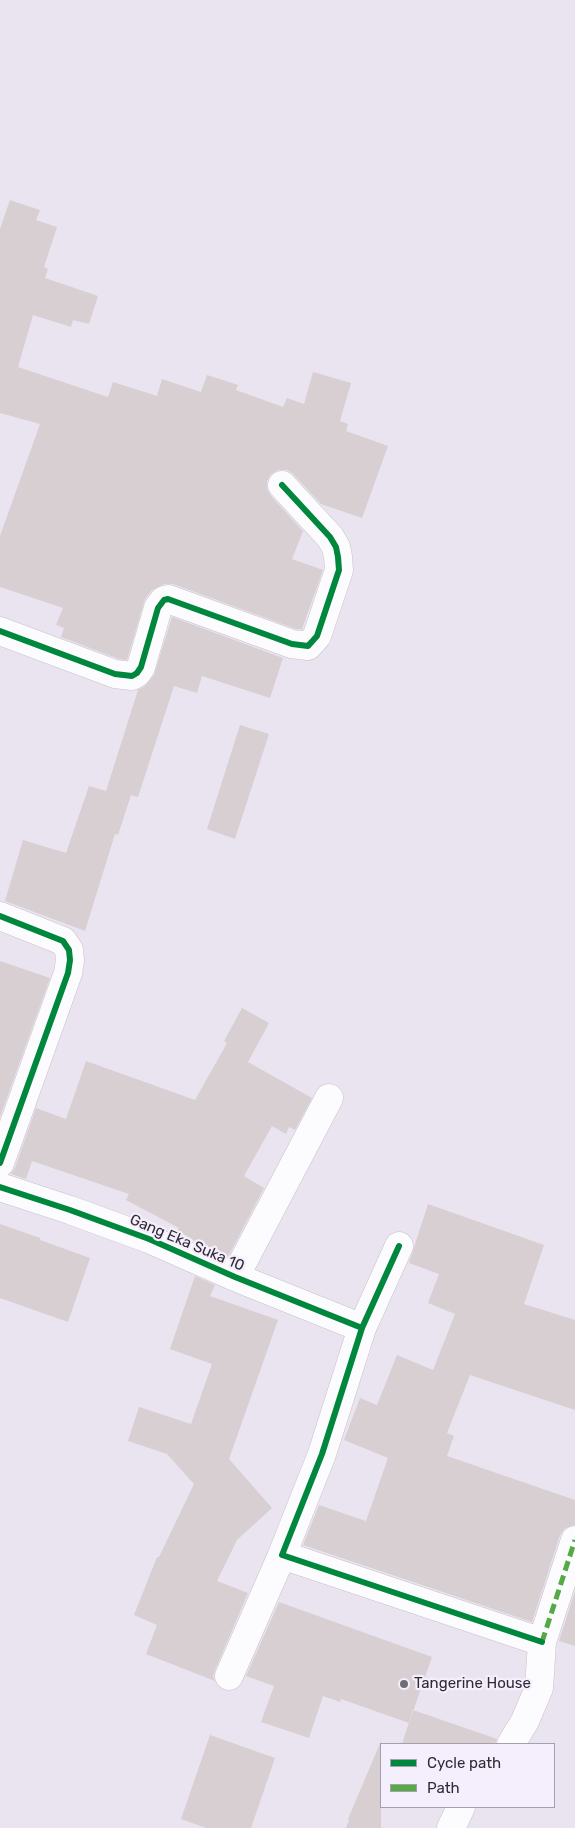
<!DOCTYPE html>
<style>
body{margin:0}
#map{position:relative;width:575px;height:1828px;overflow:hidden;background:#eae4f0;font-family:Rubik,sans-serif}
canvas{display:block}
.legend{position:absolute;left:380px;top:1743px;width:175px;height:65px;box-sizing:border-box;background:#f5eefc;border:1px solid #a6a0ac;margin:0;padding:6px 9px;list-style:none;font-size:15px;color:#2f2b34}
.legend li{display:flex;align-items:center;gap:10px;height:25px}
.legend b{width:25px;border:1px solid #a6a0ac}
</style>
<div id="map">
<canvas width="575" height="1828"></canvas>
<ul class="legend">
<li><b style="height:6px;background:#00873e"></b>Cycle path</li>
<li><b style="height:6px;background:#54ab45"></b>Path</li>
</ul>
</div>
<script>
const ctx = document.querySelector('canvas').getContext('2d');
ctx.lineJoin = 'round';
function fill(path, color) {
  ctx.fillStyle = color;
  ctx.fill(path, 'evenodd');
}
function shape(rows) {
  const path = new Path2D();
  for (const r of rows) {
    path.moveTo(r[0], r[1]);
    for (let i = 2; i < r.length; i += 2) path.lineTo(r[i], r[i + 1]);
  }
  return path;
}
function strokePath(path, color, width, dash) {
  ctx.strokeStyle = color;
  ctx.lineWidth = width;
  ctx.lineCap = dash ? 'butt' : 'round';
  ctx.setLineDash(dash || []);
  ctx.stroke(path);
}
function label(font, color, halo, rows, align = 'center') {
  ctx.font = font + ' Rubik,sans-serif';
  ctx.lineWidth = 4.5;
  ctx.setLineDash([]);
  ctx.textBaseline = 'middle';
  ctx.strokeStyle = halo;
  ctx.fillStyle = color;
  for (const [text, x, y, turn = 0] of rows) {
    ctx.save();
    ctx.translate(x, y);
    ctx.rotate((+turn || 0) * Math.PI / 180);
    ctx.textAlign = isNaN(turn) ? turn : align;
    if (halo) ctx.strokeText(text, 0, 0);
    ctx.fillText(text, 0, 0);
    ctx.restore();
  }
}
const building = shape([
 [10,200,40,210,36,220,57,227,44,267,48,269,45,278,98,296,89,324,73,320,71,327,33,315,18,367,108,397,113,382,157,396,162,379,201,392,207,375,238,385,236,390,283,407,287,398,304,404,313,372,351,383,340,421,348,424,346,431,388,446,362,518,321,504,293,474,287,470,278,470,271,474,267,481,267,489,271,496,303,531,292,559,323,570,302,629,296,629,173,584,164,584,152,590,145,599,127,660,119,659,61,637,64,628,56,625,63,608,0,587,0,536,40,424,0,413,0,229],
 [172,617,283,658,270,698,202,676,197,693,174,686,138,797,131,795,118,835,115,834,85,931,5,901,23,840,66,853,89,786,106,791,138,690,145,686,154,675],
 [240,725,269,734,235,839,207,829],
 [0,961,50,978,0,1117],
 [242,1008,269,1023,248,1062,312,1098,295,1130,289,1127,286,1134,272,1126,244,1176,264,1188,228,1257,205,1247,177,1230,179,1228,126,1200,129,1194,32,1161,26,1179,11,1174,15,1168,36,1108,66,1119,86,1061,195,1100,227,1043,224,1041],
 [428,1204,544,1245,524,1304,575,1320,575,1410,470,1375,447,1433,454,1436,447,1456,575,1500,575,1525,565,1528,560,1535,532,1622,303,1545,319,1505,366,1521,388,1458,344,1440,360,1398,377,1405,397,1355,433,1370,455,1314,428,1303,439,1274,409,1263],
 [0,1224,40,1238,40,1240,90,1258,68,1322,0,1298],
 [195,1276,215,1285,210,1296,278,1320,229,1459,272,1508,237,1540,217,1581,248,1593,215,1670,213,1677,215,1681,146,1654,157,1625,134,1615,157,1557,159,1557,194,1484,167,1454,128,1441,139,1407,191,1424,212,1364,170,1349],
 [575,1591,575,1646,559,1641],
 [279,1602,432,1657,409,1723,341,1699,340,1702,323,1696,309,1738,261,1722,274,1686,246,1676],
 [413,1710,497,1739,495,1744,402,1744],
 [210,1735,275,1758,251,1828,206,1828,181,1819],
 [381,1741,381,1828,346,1828,349,1820,348,1819]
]);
const minor = shape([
 [0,631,115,674,132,676,137,673,141,667,158,608,164,600,168,599,292,644,308,646,317,636,339,570,338,557,336,547,330,537,282,485],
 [0,916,63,941,69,950,70,960,68,973,0,1163],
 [0,1187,70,1210,149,1239,235,1277,362,1328],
 [235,1277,329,1098],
 [282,1555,542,1642],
 [229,1676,282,1555,322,1454,362,1328,399,1246],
 [511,1744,525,1721,539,1688,542,1642,575,1540],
 [451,1828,461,1807]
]);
const quiet = shape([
 [542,1642,575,1540]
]);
const cycleway = shape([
 [0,631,115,674,132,676,137,673,141,667,158,608,164,600,168,599,292,644,308,646,317,636,339,570,338,557,336,547,330,537,282,485],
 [0,916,63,941,69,950,70,960,68,973,0,1163],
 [0,1187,70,1210,149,1239,235,1277,362,1328],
 [399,1246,362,1328,322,1454,282,1555,542,1642]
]);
const markers = [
 [404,1684,5,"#706c76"]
];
const streetNames = [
 ["Gang Eka Suka 10",187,1243,23]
];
const poiNames = [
 ["Tangerine House",414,1684]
];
fill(building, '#d7cfd2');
strokePath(minor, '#c6c1cb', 29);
strokePath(minor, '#fcfbfd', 28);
strokePath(quiet, '#54ab45', 5, [10, 5]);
strokePath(cycleway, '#00873e', 6);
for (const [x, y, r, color] of markers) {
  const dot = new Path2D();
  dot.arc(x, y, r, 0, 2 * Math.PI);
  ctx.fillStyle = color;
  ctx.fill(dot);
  strokePath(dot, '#f5eefc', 2);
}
label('15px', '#2f2b34', '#f5eefc', streetNames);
label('15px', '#2f2b34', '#f5eefc', poiNames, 'left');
</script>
